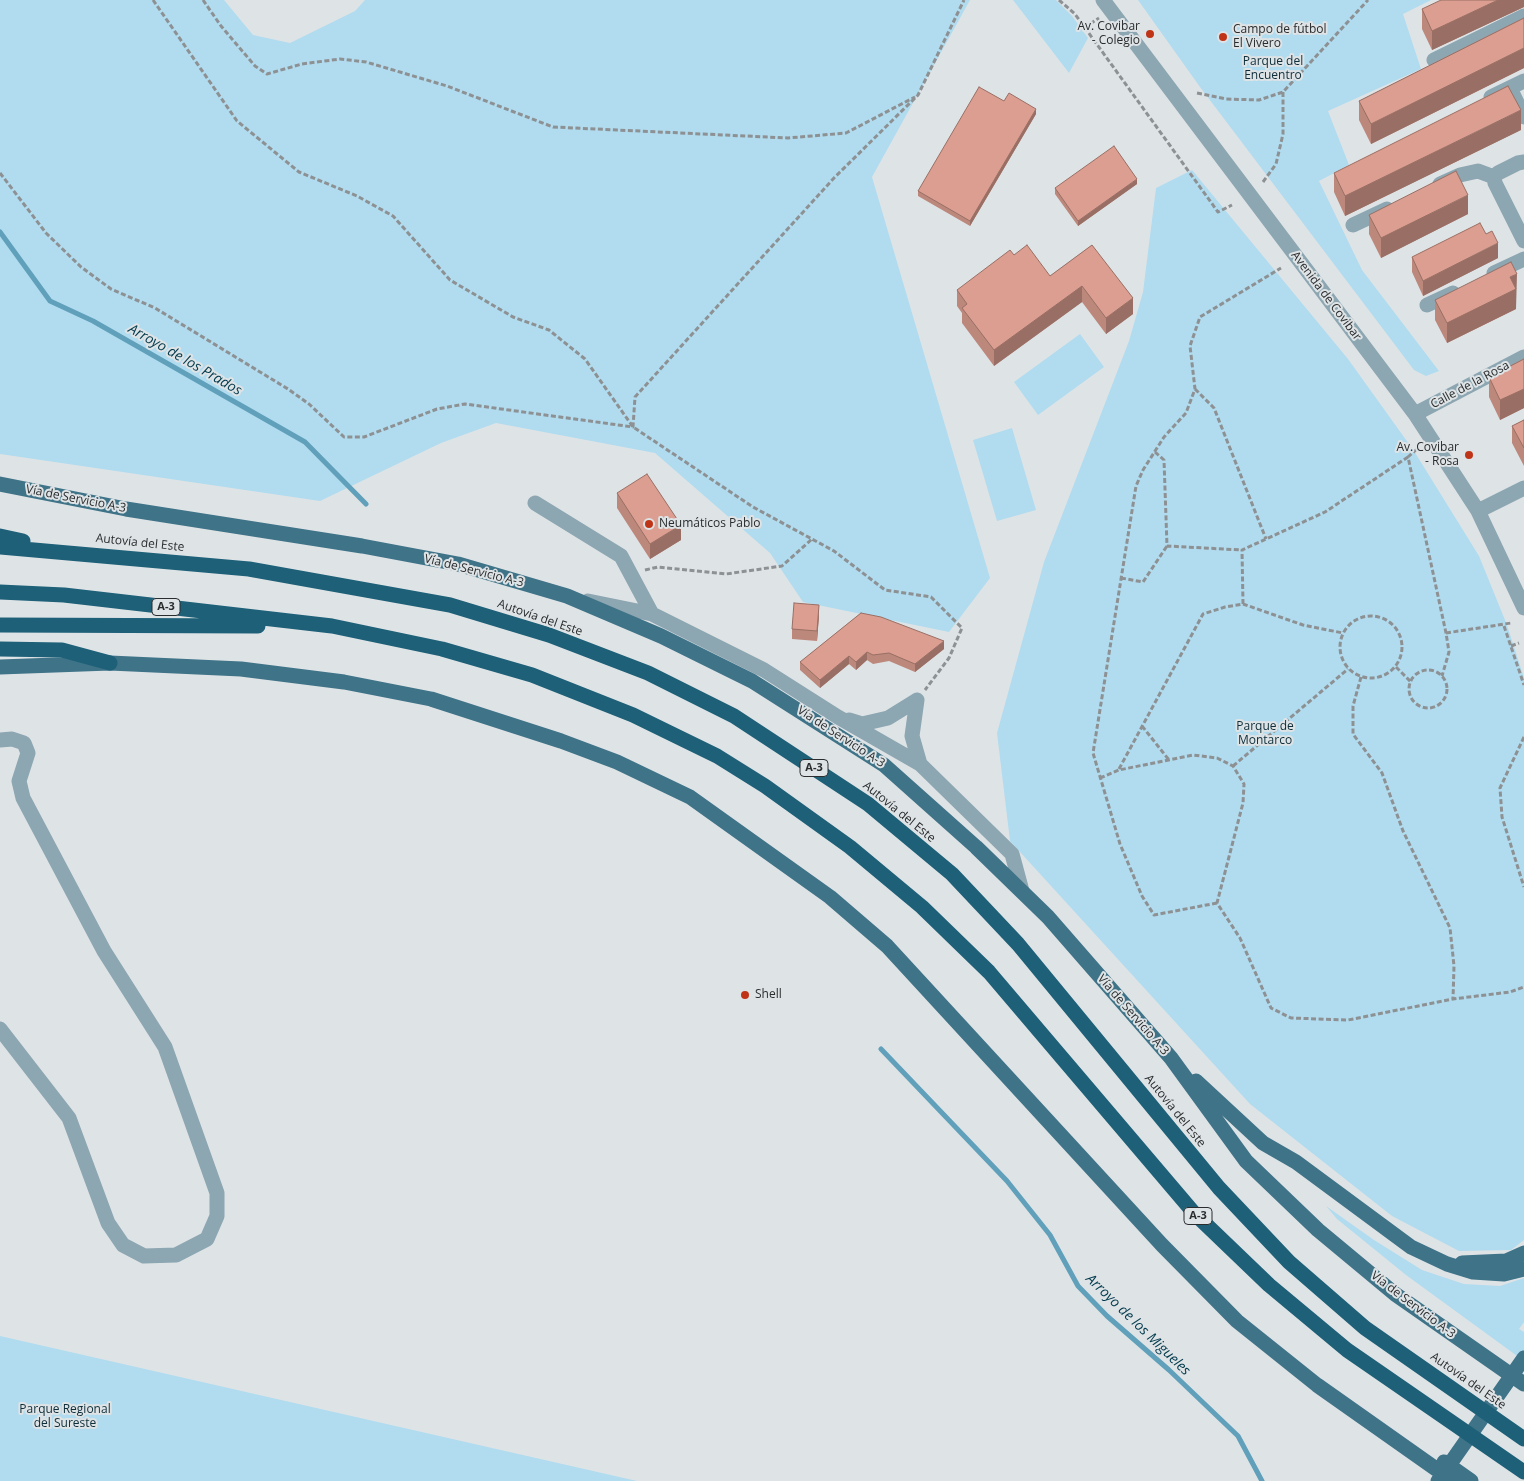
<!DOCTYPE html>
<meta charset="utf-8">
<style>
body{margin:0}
canvas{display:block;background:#dee3e6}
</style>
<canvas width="1524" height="1481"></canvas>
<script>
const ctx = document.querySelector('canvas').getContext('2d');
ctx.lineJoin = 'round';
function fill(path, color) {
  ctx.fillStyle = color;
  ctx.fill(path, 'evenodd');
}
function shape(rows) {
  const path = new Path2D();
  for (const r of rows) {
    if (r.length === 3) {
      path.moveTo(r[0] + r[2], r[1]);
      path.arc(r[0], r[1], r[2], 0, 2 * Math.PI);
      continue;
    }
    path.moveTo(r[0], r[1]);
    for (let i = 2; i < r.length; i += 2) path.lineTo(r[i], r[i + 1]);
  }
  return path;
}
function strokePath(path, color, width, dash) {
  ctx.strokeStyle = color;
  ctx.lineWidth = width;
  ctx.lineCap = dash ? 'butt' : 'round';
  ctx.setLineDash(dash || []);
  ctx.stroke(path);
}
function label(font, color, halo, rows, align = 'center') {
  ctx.font = font + ' "Open Sans",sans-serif';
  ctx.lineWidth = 4;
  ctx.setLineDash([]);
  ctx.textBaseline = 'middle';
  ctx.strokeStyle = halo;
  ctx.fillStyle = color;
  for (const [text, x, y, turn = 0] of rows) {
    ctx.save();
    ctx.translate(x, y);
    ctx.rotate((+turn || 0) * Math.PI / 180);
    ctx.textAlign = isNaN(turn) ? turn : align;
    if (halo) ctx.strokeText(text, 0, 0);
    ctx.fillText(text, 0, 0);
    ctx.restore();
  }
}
const green = shape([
 [0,0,224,0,253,35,290,43,355,11,365,0,970,0,872,177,990,578,949,632,803,602,770,553,655,453,496,423,441,443,320,501,0,454],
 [1013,0,1056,0,1072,16,1088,38,1069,73],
 [1138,0,1431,0,1403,14,1421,69,1328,111,1349,165,1319,181,1362,270,1439,371,1426,376,1414,370,1200,87],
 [1192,170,1348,359,1414,451,1479,556,1507,625,1524,678,1524,1240,1511,1250,1459,1251,1392,1216,1250,1104,1010,841,997,733,1044,562,1129,341,1143,292,1156,188],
 [1080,334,1104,367,1038,415,1014,382],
 [1012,428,1036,510,997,521,973,440],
 [1326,1206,1374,1240,1422,1270,1464,1284,1500,1286,1524,1278,1524,1322,1519,1329,1524,1332,1524,1361,1406,1275,1337,1219],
 [0,1336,637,1481,0,1481]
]);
const stream = shape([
 [0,232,50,301,93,321,305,442,366,504],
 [881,1049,1007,1181,1050,1235,1078,1286,1107,1316,1169,1370,1238,1436,1262,1481]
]);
const path = shape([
 [153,0,237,121,299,172,357,196,393,216,450,280,513,317,549,330,585,359,633,427,753,507,834,551,885,590,931,597,962,628,949,658,925,690],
 [203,0,221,26,255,66,267,74,302,64,340,59,366,62,447,86,553,127,788,138,846,133,915,97],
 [1059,0,1075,14,1218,212,1232,205],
 [1084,28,1099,18],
 [1197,93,1226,99,1259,100,1283,92,1368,0],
 [0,173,46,233,81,267,111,289,155,308,288,389,309,404,344,437,364,437,437,409,465,404,633,427,635,397,834,178,918,95,964,0],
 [1263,182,1276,164,1283,134,1283,92],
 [1195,389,1214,408,1266,539],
 [1417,449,1408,457,1446,633,1449,652,1442,676],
 [1155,452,1164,460,1167,546,1242,550],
 [645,570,658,567,726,574,782,566,812,539],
 [1121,578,1143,582,1167,546],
 [1243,604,1242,550,1325,512,1408,457],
 [1371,647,31],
 [1504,626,1524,685],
 [1446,633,1511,623],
 [1511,646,1519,643],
 [1396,667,1411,682],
 [1428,689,19],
 [1361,677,1353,706,1353,734,1382,773,1403,831,1450,928,1454,966,1453,999],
 [1142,726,1169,760],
 [1524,737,1500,788,1502,817,1524,887],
 [1233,766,1348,669],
 [1119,769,1203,614,1225,607,1243,604,1303,625,1343,633],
 [1100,778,1119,770,1193,755,1217,758,1233,766,1244,784,1243,803,1217,903,1240,938,1271,1008,1291,1018,1348,1020,1453,999,1510,992,1524,987],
 [1217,903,1154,915,1142,896,1120,844,1093,753,1136,486,1143,470,1164,437,1186,413,1195,389,1190,346,1200,317,1281,268]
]);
const minor = shape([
 [1103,0,1415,414,1478,511,1524,608],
 [1434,60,1524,16],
 [1510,88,1524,117],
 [1491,97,1524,81],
 [1524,162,1518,163,1498,173,1494,177,1495,183,1524,241],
 [1440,184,1460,175,1478,171,1494,177],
 [1353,225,1387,209],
 [1494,273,1524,259],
 [1427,305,1453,293],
 [1415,414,1524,357],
 [535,503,621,556,652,614],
 [1478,511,1524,488],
 [588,601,652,614,764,670,838,717,920,764,1012,854,1022,891],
 [917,700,912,736,920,764],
 [849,720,862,724,888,718,917,700],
 [0,740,12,739,24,743,28,753,19,781,23,798,104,951,165,1047,217,1193,217,1216,207,1239,176,1255,144,1256,123,1245,108,1223,69,1118,0,1029]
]);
const major = shape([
 [0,484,126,509,362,546,458,564,567,596,661,636,752,681,884,765,976,847,1048,917,1171,1058,1246,1161,1318,1230,1395,1294,1524,1384],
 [0,667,110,663,241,669,344,682,431,699,561,741,617,762,690,797,830,897,887,946,1162,1245,1237,1321,1317,1385,1453,1481],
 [1196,1081,1263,1143,1296,1162,1411,1247,1447,1264,1473,1272,1504,1274,1524,1269],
 [1462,1263,1506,1261,1524,1253],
 [1444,1462,1471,1481],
 [1438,1481,1524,1358]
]);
const highway = shape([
 [0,536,23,541],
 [0,547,249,569,450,605,549,635,648,673,734,716,868,804,952,874,1018,944,1219,1188,1289,1262,1365,1328,1524,1439],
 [0,592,64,595,332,626,442,649,532,675,633,715,717,756,765,786,850,847,922,907,989,972,1194,1213,1269,1285,1347,1350,1524,1472],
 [0,625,258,626],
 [0,649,62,650,110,663]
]);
const wall = shape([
 [1524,0,1524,7,1432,50,1422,29,1422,9],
 [1524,18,1524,68,1371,144,1359,120,1359,101],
 [1004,101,1036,114,970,226,918,196,918,191],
 [1521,130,1345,216,1334,192,1334,173],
 [1137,184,1078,226,1055,194,1055,188],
 [1468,214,1381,258,1369,234,1369,215],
 [1092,245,1133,314,1106,334,1082,302,994,366,962,323,962,313,957,306,957,290,1014,255,1050,276],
 [1412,257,1498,258,1423,296,1412,272],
 [1516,294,1516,309,1447,343,1435,320,1435,300,1517,294],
 [1524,359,1524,408,1500,420,1489,397,1489,377],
 [1524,420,1524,466,1512,443,1512,426],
 [617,493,681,540,650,559,617,508],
 [861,613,944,649,915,672,889,661,873,664,867,660,856,670,849,664,820,688,800,670,800,662],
 [819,615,817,641,792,639,792,629]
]);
const shadedWall = shape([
 [1498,0,1524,0,1524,7,1432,50,1432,31],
 [1524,48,1524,68,1371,144,1371,124],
 [1036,109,1036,114,970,226,970,221],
 [1521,110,1521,130,1345,216,1345,196],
 [1137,179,1137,184,1078,226,1078,221],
 [1468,195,1468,214,1381,258,1381,238],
 [1498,243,1498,258,1423,296,1423,281],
 [1517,274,1516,309,1447,343,1447,323,1510,277],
 [1082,286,1082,302,994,366,994,350],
 [1133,298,1133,314,1106,334,1106,318],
 [1524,389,1524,408,1500,420,1500,400],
 [681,525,681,540,650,559,650,544],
 [819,605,819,615,817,641,817,631],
 [944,641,944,649,915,672,915,664],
 [867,652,867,660,856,670,856,662],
 [849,656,849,664,820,688,820,680]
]);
const building = shape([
 [1441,0,1498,0,1432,31,1422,9,1441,0],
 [1524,18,1524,48,1371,124,1359,101,1524,18],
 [1508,86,1521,110,1345,196,1334,173,1508,86],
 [979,87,1004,101,1009,93,1036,109,970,221,918,191,979,87],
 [1114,146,1137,179,1078,221,1055,188,1114,146],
 [1456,171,1468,195,1381,238,1369,215,1456,171],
 [1480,223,1486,234,1492,231,1498,243,1423,281,1412,257,1480,223],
 [1027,245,1050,276,1092,245,1133,298,1106,318,1082,286,994,350,962,308,967,304,957,290,1010,250,1014,255,1027,245],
 [1511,262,1517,274,1510,277,1516,289,1447,323,1435,300,1511,262],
 [1524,359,1524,389,1500,400,1489,377,1524,359],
 [1524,420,1524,448,1512,426,1524,420],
 [647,474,681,525,650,544,617,493,647,474],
 [794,603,819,605,817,631,792,629,794,603],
 [861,613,881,617,944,641,915,664,889,653,873,655,867,652,856,662,849,656,820,680,800,662,861,613]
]);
const markers = [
 [1150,34,5,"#bf3416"],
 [1223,37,5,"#bf3416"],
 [1469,455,5,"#bf3416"],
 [649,524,5,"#bf3416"],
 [745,995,5,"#bf3416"]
];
const shields = [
 [166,607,28],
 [814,768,28],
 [1198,1216,28]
];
const shieldNames = [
 ["A-3",166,607],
 ["A-3",814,768],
 ["A-3",1198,1216]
];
const poiNames = [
 ["Av. Covibar",1140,27,"right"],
 ["- Colegio",1140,41,"right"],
 ["Campo de fútbol",1233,30],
 ["El Vivero",1233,44],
 ["Av. Covibar",1459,448,"right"],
 ["- Rosa",1459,462,"right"],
 ["Neumáticos Pablo",659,524],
 ["Shell",755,995]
];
const parkNames = [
 ["Parque del",1273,62],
 ["Encuentro",1273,76],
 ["Parque de",1265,727],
 ["Montarco",1265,741],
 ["Parque Regional",65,1410],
 ["del Sureste",65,1424]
];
const streetNames = [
 ["Avenida de Covibar",1326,296,53],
 ["Calle de la Rosa",1470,385,-28],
 ["Vía de Servicio A-3",76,499,11],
 ["Autovía del Este",140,543,6],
 ["Vía de Servicio A-3",474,571,14],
 ["Autovía del Este",540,618,19],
 ["Vía de Servicio A-3",841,737,33],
 ["Autovía del Este",899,812,39],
 ["Vía de Servicio A-3",1133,1015,49],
 ["Autovía del Este",1175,1111,51],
 ["Vía de Servicio A-3",1413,1305,37],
 ["Autovía del Este",1468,1381,35]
];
const waterNames = [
 ["Arroyo de los Prados",185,360,30],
 ["Arroyo de los Migueles",1138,1325,44]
];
fill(green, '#b1dcef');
strokePath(stream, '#60a0ba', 5);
strokePath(path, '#8d9193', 3, [5, 2.5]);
strokePath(minor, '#8ca6b2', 15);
strokePath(major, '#3f7388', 15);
strokePath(highway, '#1d6078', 15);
fill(wall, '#bc887c');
fill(shadedWall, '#996f65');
fill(building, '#db9e90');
strokePath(building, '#996f65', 1);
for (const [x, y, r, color] of markers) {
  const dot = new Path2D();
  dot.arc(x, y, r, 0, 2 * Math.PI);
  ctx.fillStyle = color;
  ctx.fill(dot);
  strokePath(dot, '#dee3e6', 2);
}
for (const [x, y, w] of shields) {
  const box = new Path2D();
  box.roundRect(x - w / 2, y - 8.5, w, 17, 4);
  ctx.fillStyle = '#dee3e6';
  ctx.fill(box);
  strokePath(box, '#2a2c2d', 1);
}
label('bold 11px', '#2a2c2d', null, shieldNames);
label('12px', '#2a2c2d', '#dee3e6', poiNames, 'left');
label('12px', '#0e2e3a', '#dee3e6', parkNames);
label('12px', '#2a2c2d', '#dee3e6', streetNames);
label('italic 14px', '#00394c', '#dee3e6', waterNames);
</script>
